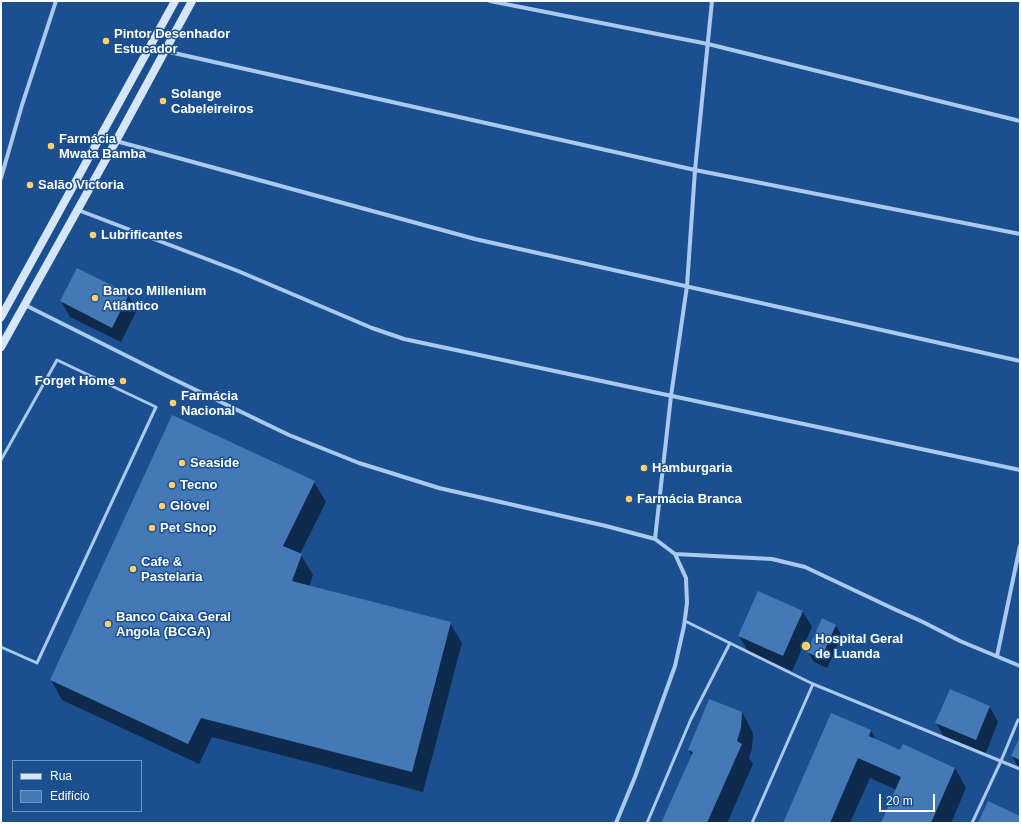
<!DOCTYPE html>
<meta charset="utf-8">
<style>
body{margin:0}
#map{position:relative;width:1021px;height:824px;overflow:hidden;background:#1b4f8f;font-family:Helvetica,sans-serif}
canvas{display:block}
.frame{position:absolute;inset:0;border:2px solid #fff;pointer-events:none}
.legend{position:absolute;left:12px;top:760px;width:130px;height:52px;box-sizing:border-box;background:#1b4f8f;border:1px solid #7695bc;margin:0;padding:5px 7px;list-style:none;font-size:12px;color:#fff}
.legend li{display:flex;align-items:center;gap:8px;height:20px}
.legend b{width:20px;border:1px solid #7695bc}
.scale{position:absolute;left:879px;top:794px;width:56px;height:18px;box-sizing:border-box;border:2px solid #fff;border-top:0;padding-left:5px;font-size:12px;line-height:14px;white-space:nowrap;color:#fff;-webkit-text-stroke:3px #1b4f8f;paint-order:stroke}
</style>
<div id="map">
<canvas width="1021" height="824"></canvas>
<div class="frame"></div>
<ul class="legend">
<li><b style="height:5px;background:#d6e6fa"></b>Rua</li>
<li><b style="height:11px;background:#4478b7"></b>Edifício</li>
</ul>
<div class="scale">20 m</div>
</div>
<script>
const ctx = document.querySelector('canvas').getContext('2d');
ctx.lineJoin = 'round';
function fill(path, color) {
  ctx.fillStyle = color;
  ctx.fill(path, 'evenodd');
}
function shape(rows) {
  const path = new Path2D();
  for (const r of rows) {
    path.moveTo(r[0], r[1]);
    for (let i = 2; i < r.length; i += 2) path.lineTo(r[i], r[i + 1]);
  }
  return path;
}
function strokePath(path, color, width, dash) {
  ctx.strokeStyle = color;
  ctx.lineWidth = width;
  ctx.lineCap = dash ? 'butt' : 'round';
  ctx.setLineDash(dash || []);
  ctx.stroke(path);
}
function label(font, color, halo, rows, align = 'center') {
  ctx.font = font + ' Helvetica,sans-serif';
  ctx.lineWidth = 3;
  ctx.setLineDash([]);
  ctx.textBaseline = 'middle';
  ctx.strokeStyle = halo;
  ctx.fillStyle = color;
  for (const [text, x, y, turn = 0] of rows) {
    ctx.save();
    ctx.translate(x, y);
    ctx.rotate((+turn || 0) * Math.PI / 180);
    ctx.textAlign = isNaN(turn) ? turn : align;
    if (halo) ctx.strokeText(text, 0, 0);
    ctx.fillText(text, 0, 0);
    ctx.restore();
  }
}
const shadow = shape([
 [128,295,137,310,121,342,70,317,61,301],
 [314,482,326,502,300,554,301,555,313,575,309,587,450,623,462,643,423,792,212,737,199,764,62,700,51,680],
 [759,593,803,612,812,627,792,671,748,651,739,636],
 [836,626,842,636,827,668,814,662,808,652],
 [950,690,990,707,998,722,985,755,945,738,936,723],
 [742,712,753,733,752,748,749,758,753,764,727,823,662,823,692,756,689,750],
 [832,714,871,731,876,740,900,751,955,768,966,788,951,823,883,823,897,790,870,778,850,823,784,823],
 [1020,739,1020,770,1012,756]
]);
const building = shape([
 [77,268,129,294,112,328,60,301],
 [172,415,315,481,283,546,302,554,292,581,451,622,412,772,201,718,188,744,50,680],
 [758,591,803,611,783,656,738,636],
 [822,618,836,625,821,659,807,652],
 [950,689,990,706,976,740,935,723],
 [709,699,742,712,741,728,737,741,742,744,707,823,661,823,693,752,688,750],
 [831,713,871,730,869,736,900,750,903,744,955,768,931,823,881,823,901,777,858,758,830,823,783,823],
 [1020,737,1020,760,1011,756],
 [988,801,1020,816,1020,823,978,823]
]);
const service = shape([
 [1,460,57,360,156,407,37,663,1,647],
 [685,621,813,684],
 [647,823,691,719,730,643],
 [752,823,813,684,1020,769],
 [972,823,1001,761,1018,720]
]);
const minor = shape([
 [490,1,708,44,1020,121],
 [165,51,695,170,1020,234],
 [116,141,475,239,1020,361],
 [1,178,22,105,56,1],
 [78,210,238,271,372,328,404,339,1020,470],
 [25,305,167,376,289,435,359,463,439,488,606,526,655,539,675,554,686,578,687,603,684,626,675,666,635,777,616,823],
 [655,539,671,396,687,286,695,170,712,1],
 [675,554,772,559,805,567,894,609,923,622,960,641,1020,666],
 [997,656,1020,546]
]);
const secondary = shape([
 [1,317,175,1],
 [1,347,116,141,192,1]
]);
const markers = [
 [106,41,4,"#ffd166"],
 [163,101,4,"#ffd166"],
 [51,146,4,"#ffd166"],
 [30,185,4,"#ffd166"],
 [93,235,4,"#ffd166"],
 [95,298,4,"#ffd166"],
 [123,381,4,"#ffd166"],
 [173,403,4,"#ffd166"],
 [182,463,4,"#ffd166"],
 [644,468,4,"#ffd166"],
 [172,485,4,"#ffd166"],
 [629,499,4,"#ffd166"],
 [162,506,4,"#ffd166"],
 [152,528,4,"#ffd166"],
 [133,569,4,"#ffd166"],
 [108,624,4,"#ffd166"],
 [806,646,5,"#ffd166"]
];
const poiNames = [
 ["Pintor Desenhador",114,34],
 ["Estucador",114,49],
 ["Solange",171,94],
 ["Cabeleireiros",171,109],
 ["Farmácia",59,139],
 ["Mwata Bamba",59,154],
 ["Salão Victoria",38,185],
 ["Lubrificantes",101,235],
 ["Banco Millenium",103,291],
 ["Atlântico",103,306],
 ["Forget Home",115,381,"right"],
 ["Farmácia",181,396],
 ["Nacional",181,411],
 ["Seaside",190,463],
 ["Hamburgaria",652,468],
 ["Tecno",180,485],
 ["Farmácia Branca",637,499],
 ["Glóvel",170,506],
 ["Pet Shop",160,528],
 ["Cafe &",141,562],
 ["Pastelaria",141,577],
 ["Banco Caixa Geral",116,617],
 ["Angola (BCGA)",116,632],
 ["Hospital Geral",815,639],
 ["de Luanda",815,654]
];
fill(shadow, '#0007');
fill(building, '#4478b7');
strokePath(service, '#a9c9ee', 3);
strokePath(minor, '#a9c9ee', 4);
strokePath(secondary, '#d6e6fa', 8);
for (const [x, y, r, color] of markers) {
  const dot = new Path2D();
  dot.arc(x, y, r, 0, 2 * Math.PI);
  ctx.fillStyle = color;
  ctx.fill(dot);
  strokePath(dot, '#1b4f8f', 1.5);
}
label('bold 13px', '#fff', '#1b4f8f', poiNames, 'left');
</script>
